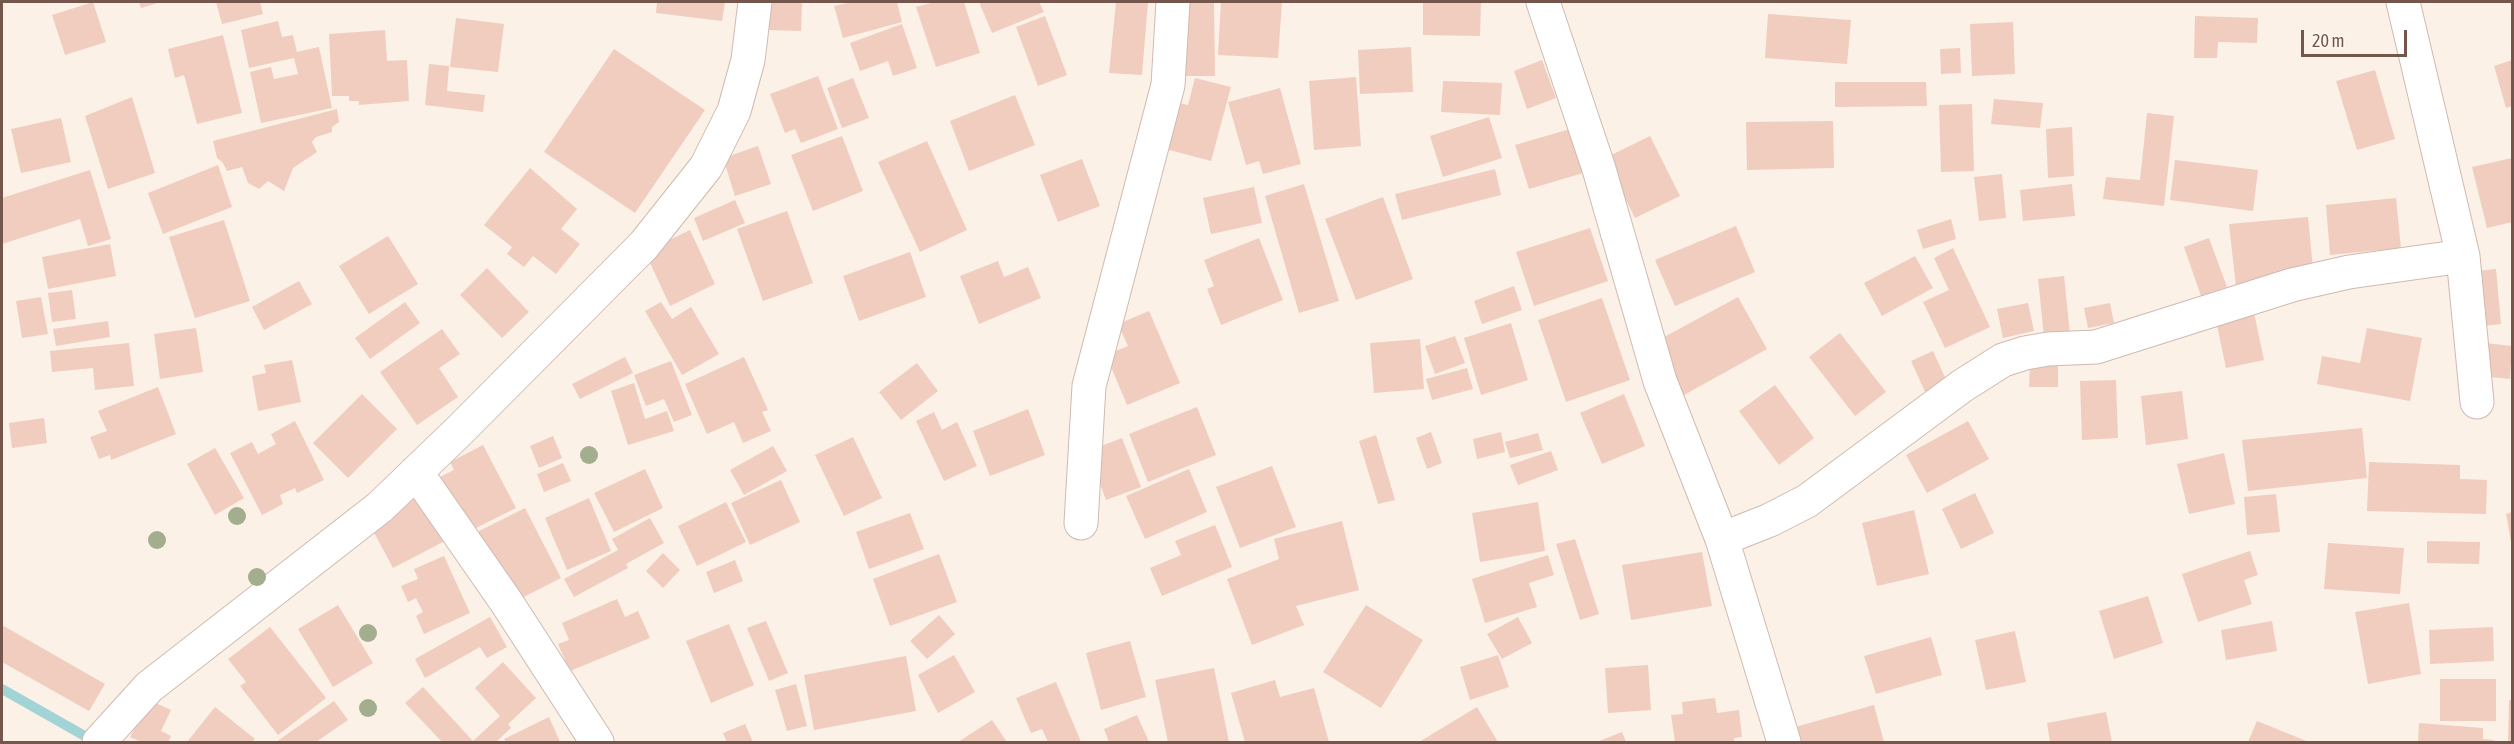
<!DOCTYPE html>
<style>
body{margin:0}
#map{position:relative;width:2514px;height:744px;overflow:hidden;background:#fbf1e6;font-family:"Asap Condensed",sans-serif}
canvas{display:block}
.frame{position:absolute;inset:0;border:3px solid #74564c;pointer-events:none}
.scale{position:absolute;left:2301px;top:30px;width:106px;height:27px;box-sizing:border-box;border:3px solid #74564c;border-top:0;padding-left:8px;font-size:18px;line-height:21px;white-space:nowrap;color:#74564c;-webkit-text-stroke:4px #fef5ec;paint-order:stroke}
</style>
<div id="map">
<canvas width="2514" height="744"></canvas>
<div class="frame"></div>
<div class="scale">20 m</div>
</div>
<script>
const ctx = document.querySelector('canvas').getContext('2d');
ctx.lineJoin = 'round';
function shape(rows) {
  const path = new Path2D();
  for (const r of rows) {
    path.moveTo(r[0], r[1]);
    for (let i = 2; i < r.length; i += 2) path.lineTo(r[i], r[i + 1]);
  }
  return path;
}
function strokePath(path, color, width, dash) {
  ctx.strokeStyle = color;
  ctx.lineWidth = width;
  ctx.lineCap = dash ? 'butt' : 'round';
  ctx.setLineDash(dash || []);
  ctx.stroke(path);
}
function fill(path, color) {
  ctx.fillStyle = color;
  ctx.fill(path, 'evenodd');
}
const stream = shape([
 [2,689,83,735]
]);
const building = shape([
 [93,2,106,42,65,55,52,15],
 [139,2,161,2,141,8],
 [216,2,260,2,263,14,222,24],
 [657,2,725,2,722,21,656,13],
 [767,2,802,2,801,31,766,30],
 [852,2,897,2,902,22,843,38,834,6],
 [935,2,964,2,980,53,936,67,916,7],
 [979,2,1039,2,1044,12,992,33],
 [1116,2,1148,2,1142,75,1109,73],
 [1221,2,1282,2,1278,58,1218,55],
 [1423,2,1481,2,1480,36,1423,35],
 [1181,3,1214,3,1215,76,1182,76],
 [1768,14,1851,20,1847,64,1765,58],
 [1045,16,1067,75,1038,86,1016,27],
 [2195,16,2258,18,2257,43,2218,42,2217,58,2194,58],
 [456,18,504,24,498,72,450,67],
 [278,21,282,37,293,35,297,52,319,47,332,108,261,123,250,72,271,67,274,79,298,74,294,58,249,68,241,30],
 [2013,22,2015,74,1972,76,1970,24],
 [902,24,917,68,893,76,888,61,860,71,850,43],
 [385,30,387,61,407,60,409,101,359,105,359,101,349,101,349,96,332,96,329,34],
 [223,35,242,113,197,124,184,75,175,78,168,49],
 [1411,47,1413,92,1360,94,1358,50],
 [1960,48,1961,73,1941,74,1940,49],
 [614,49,705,110,635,213,544,152],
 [1542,60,1556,98,1527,109,1514,71],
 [2512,60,2512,106,2506,108,2494,66],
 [429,64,449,66,447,91,485,95,483,112,425,105],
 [2375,70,2395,139,2357,150,2336,81],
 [818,76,838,129,801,143,795,129,785,133,770,94],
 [1356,77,1361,146,1314,150,1309,81],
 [853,78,869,118,842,128,827,88],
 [1195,78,1231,87,1211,161,1158,147,1170,101,1188,105],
 [1443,81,1502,83,1500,115,1441,112],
 [1835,82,1926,82,1927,106,1835,107],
 [1280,88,1301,164,1263,174,1259,161,1246,165,1228,102],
 [1015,95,1035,145,969,171,950,121],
 [132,97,155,173,108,189,85,116],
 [1994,99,2043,103,2040,128,1991,124],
 [1972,104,1974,171,1941,172,1939,105],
 [337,109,339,122,332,127,332,132,316,137,312,142,317,152,293,168,284,191,268,181,259,189,248,183,242,167,227,171,223,163,217,158,213,141],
 [2147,113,2174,116,2164,206,2103,199,2106,177,2140,180],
 [1489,117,1502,158,1443,177,1430,136],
 [61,118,71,162,21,173,11,129],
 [1833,121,1834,168,1747,170,1746,122],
 [1577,127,1590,171,1529,189,1515,145],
 [2072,127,2074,176,2048,178,2046,129],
 [842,136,863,191,813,211,791,155],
 [1650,136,1680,196,1635,218,1605,158],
 [927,141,967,230,920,252,878,162],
 [758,146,771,184,735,196,723,158],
 [2512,158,2512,222,2487,228,2472,167],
 [1082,159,1100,206,1058,222,1040,175],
 [2175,160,2258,170,2253,211,2170,200],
 [218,165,232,207,163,234,148,193],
 [530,168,577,209,561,229,580,244,556,274,533,256,524,267,507,254,512,247,484,225],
 [1495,169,1501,195,1402,220,1395,194],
 [90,170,111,239,88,246,80,219,2,244,2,198],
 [2002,174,2006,218,1979,221,1974,177],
 [1304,184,1339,301,1299,313,1265,196],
 [2072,184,2075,216,2023,221,2020,190],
 [1254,187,1262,223,1211,234,1203,198],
 [1383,197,1413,279,1356,300,1325,219],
 [2396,198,2401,248,2330,255,2326,205],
 [735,200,745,223,703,241,694,218],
 [787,211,813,283,763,301,737,229],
 [2308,217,2314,279,2236,287,2229,224],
 [1951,219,1956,239,1923,249,1917,230],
 [224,220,250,301,195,318,169,237],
 [1736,226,1755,272,1675,306,1655,260],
 [1590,228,1608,281,1534,306,1516,252],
 [690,230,715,284,670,306,645,252],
 [388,236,418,284,369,314,339,266],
 [1259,238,1283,300,1221,325,1207,289,1214,286,1204,260],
 [2209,238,2227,287,2201,296,2184,247],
 [110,244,116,276,48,289,42,257],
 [1953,248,1990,327,1945,348,1923,302,1949,290,1934,258],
 [910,252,926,297,859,321,843,276],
 [1915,256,1933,288,1882,316,1864,283],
 [998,261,1004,277,1028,267,1041,298,979,324,960,276],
 [487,268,529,312,502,338,460,295],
 [2496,269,2501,324,2473,327,2467,272],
 [2064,276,2070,334,2044,337,2038,279],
 [299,281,312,304,264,330,252,307],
 [1514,286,1522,310,1482,324,1474,301],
 [72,290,76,319,52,322,48,293],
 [41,297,48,334,22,338,16,301],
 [1738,297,1767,349,1684,395,1655,342],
 [1602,298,1630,380,1566,402,1538,320],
 [405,302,420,323,370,359,355,338],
 [661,302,672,319,691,307,719,354,682,375,645,311],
 [2028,303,2034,331,2003,338,1997,309],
 [2110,303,2114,323,2088,328,2084,308],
 [2253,308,2264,360,2226,368,2215,316],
 [1149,311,1180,383,1127,405,1106,355,1128,346,1118,324],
 [108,321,110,337,56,346,53,329],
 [1511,323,1528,380,1481,395,1464,338],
 [196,328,203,372,160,379,154,334],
 [2367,328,2422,338,2410,401,2317,384,2322,356,2360,363],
 [442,329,460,354,439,368,458,397,417,425,380,372],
 [1840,333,1886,392,1855,416,1809,357],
 [1455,336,1465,363,1435,374,1425,346],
 [1420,339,1424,389,1374,393,1370,343],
 [129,343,134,386,95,390,93,368,52,372,50,351],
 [2485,343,2512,346,2510,379,2481,376],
 [1933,351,1948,384,1926,394,1911,361],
 [625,357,633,373,580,399,572,384],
 [744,357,768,410,762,412,771,431,743,443,734,422,707,434,685,384],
 [292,360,301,402,258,411,252,376,266,373,264,365],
 [671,361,692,415,674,422,664,399,646,406,634,375],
 [917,363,938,391,901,420,879,392],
 [2030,363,2058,364,2058,387,2029,387],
 [1467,368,1473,389,1432,400,1426,379],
 [2116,380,2118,438,2082,440,2080,381],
 [634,383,645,419,667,411,674,431,628,445,611,391],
 [1775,385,1814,438,1779,465,1739,411],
 [158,387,176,434,111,460,110,455,99,459,90,437,107,431,98,411],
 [2182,391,2188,439,2146,445,2141,396],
 [362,394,397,429,348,478,313,443],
 [1624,394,1645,446,1602,464,1580,413],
 [1197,407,1216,455,1148,482,1129,434],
 [1028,409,1045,455,990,476,973,431],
 [934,412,942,430,957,422,977,466,944,481,916,421],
 [44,418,47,443,12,448,9,423],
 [295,421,324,480,297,493,295,488,280,495,283,504,262,515,230,453,252,442,258,454,276,444,271,434],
 [1968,421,1989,459,1927,493,1906,455],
 [2362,428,2367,478,2248,491,2242,440],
 [1431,432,1442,463,1427,469,1416,438],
 [1501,432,1505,452,1477,459,1473,439],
 [1538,433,1543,450,1510,458,1505,442],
 [1376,435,1395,500,1378,504,1359,441],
 [553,436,562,458,539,468,530,446],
 [853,437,882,498,844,516,815,455],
 [1122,438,1141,487,1106,500,1088,451],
 [483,445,516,508,468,532,440,477,454,470,450,462],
 [773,446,787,471,744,495,730,470],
 [215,448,244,498,215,515,187,464],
 [1551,451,1558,470,1518,485,1510,465],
 [2224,453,2235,504,2189,514,2177,464],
 [2369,462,2460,465,2460,479,2487,480,2486,514,2367,511],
 [563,463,571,481,544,492,537,474],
 [1272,466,1296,527,1240,548,1216,487],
 [645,469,663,508,614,532,594,493],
 [1189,469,1207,512,1145,539,1126,496],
 [781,480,800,522,750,545,731,503],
 [427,492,433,524,443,542,393,568,369,523],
 [1975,493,1994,533,1961,549,1942,509],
 [2276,494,2280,532,2247,535,2244,497],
 [589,498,611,551,567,570,545,518],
 [726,502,746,542,697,566,678,526],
 [1538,502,1545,551,1480,562,1472,513],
 [525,508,561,578,512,603,475,533],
 [1914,510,1929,574,1877,586,1862,523],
 [2512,512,2512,542,2511,542,2506,514],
 [910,513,924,549,869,569,856,532],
 [650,518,664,543,626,564,628,568,574,597,564,579,618,550,612,539],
 [1342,521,1359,590,1296,606,1304,625,1252,645,1227,579,1279,559,1274,539],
 [1215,525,1232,567,1162,596,1150,568,1181,555,1175,541],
 [1575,539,1599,614,1580,620,1556,544],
 [2427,541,2480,542,2479,564,2427,563],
 [2328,543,2404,548,2400,594,2324,589],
 [2250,551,2258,575,2244,580,2252,604,2198,622,2182,574],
 [1702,552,1712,606,1631,620,1622,565],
 [663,553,680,570,663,588,646,571],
 [939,554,957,602,890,626,873,579],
 [1548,555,1554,575,1529,583,1537,607,1485,623,1472,579],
 [444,556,470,613,424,634,416,616,423,612,416,598,408,602,401,586,418,579,414,569],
 [735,560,743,581,714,593,706,572],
 [2148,596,2163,643,2114,659,2099,611],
 [617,599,625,617,638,611,650,638,570,671,558,644,569,640,562,623],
 [2409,603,2421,674,2368,684,2355,612],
 [338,605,373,663,333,687,298,629],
 [1366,605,1423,640,1381,708,1323,672],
 [939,615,955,634,927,659,910,641],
 [490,617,507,647,487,658,480,647,425,678,415,659],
 [1518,617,1532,643,1502,659,1487,634],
 [766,621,788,673,769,681,747,628],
 [2272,621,2277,651,2226,660,2221,630],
 [729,624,754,685,711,703,686,641],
 [2,625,105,684,89,711,2,662],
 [270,627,326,698,278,735,240,686,246,682,228,659],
 [2493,627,2494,661,2430,664,2429,630],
 [2015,631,2026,682,1986,690,1975,640],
 [1931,637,1942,675,1876,694,1864,656],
 [1130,641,1146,697,1101,710,1086,653],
 [954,655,975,692,938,713,918,675],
 [1498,655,1509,687,1470,700,1460,667],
 [906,656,916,711,814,730,804,675],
 [503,662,536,698,508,724,511,728,496,742,442,742,405,703,423,687,473,741,500,716,475,688],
 [1648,665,1651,710,1608,713,1605,668],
 [1214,668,1229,742,1168,742,1155,680],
 [2440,679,2496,679,2496,721,2440,721],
 [1275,680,1280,697,1314,688,1329,742,1245,742,1231,693],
 [1056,682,1081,742,1048,742,1042,729,1031,733,1016,698],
 [796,684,807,726,787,731,775,690],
 [1715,698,1717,713,1739,710,1742,737,1734,738,1734,742,1675,742,1671,715,1683,714,1682,702],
 [149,700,171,710,161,731,171,736,168,742,141,742,130,737],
 [2509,700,2512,700,2512,742,2508,742],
 [334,701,348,720,316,742,276,742],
 [1874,705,1884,742,1792,742,1788,729],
 [215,707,255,739,252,742,187,742],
 [1477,707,1498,742,1419,742],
 [2106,712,2112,742,2050,742,2047,723],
 [1137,715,1149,742,1109,742,1104,729],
 [549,717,560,742,506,742,504,739],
 [992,720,1007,742,958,742],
 [2257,721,2309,742,2248,742],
 [2419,723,2483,728,2483,739,2494,740,2494,742,2418,742],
 [745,724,753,742,727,742,723,733],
 [1622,732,1626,742,1597,742]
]);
const minor = shape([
 [1543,2,1599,169,1660,381,1722,539,1784,742],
 [2403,2,2463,256,2477,402],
 [416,472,507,603,597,742],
 [1081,523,1089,386,1168,85,1173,2],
 [1722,539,1770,520,1807,501,1962,386,2003,360,2025,353,2048,349,2096,347,2292,285,2349,272,2463,256],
 [99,742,149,687,380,507,460,430,644,245,706,167,734,111,748,60,755,2]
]);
const trees = [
 [589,455],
 [237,516],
 [157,540],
 [257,577],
 [368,633],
 [368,708]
];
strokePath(stream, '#a2d3d5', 10);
fill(building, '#f0cdbf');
strokePath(minor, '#cfbab0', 35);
strokePath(minor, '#fff', 33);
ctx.fillStyle = '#a2ae8d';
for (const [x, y] of trees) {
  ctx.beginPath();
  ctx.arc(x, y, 9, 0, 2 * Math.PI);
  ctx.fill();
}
</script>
